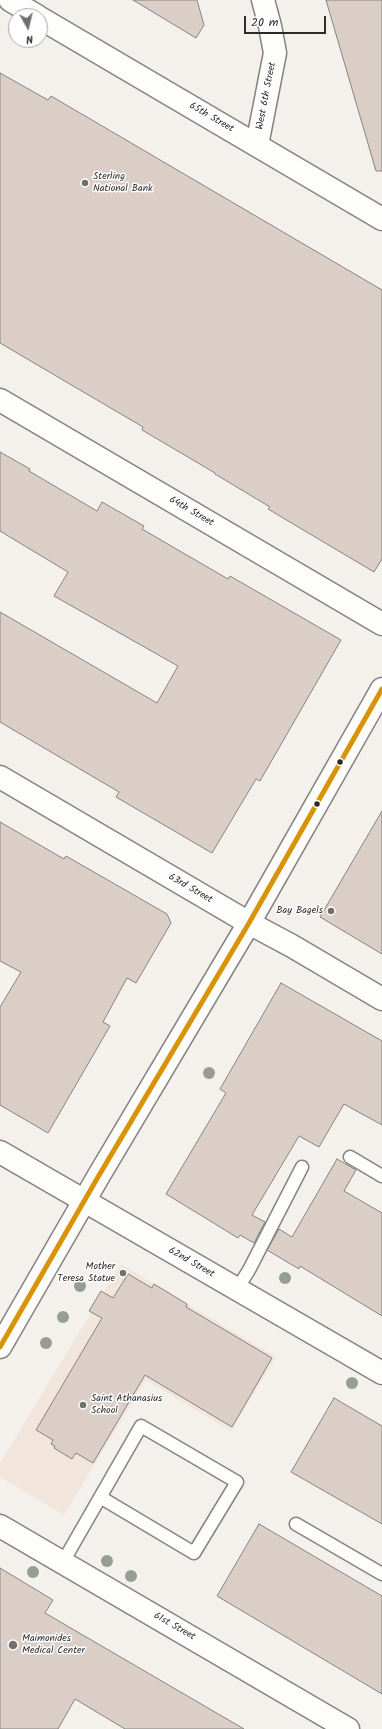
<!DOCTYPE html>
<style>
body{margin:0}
#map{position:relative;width:382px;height:1729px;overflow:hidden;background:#f4f0ec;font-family:Kalam,sans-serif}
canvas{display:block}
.north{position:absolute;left:8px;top:8px;width:40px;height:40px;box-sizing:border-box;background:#fff;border:1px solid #aaa;border-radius:50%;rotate:172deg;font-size:11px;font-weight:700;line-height:16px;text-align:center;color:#2b2b2b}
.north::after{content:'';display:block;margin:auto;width:14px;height:18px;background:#71706f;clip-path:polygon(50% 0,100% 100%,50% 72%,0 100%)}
.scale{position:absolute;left:244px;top:16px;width:82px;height:18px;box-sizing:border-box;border:2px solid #2b2b2b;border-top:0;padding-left:5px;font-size:12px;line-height:14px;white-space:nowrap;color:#2b2b2b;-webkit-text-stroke:3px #fff;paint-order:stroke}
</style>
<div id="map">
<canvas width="382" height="1729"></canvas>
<div class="north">N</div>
<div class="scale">20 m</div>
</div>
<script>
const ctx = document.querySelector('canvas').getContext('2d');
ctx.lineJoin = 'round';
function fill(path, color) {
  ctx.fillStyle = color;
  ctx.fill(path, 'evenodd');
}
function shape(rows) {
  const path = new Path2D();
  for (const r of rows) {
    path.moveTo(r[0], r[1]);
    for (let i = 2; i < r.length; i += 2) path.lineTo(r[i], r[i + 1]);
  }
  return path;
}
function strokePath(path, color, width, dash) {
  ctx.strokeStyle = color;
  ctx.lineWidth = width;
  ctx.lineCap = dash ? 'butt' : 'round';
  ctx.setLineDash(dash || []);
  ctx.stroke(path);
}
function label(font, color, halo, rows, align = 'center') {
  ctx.font = font + ' Kalam,sans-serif';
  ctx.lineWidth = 3;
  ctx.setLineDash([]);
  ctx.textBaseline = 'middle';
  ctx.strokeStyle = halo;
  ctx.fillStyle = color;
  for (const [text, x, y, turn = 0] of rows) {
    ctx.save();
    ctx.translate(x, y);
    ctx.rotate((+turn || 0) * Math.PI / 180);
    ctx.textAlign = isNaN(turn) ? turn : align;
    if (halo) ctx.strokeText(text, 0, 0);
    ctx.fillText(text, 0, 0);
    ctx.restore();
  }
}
const built = shape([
 [121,1264,276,1357,231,1431,146,1380,64,1515,0,1477,0,1463]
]);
const building = shape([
 [133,0,197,0,204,25,196,38,133,0],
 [326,0,382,0,382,171,376,171,326,0],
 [0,73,48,100,51,96,382,290,382,559,374,572,268,509,270,507,215,474,215,473,142,430,143,427,0,343,0,73],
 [0,452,30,469,29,471,97,511,102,502,144,526,142,529,228,579,230,576,341,640,260,781,256,779,212,853,116,797,119,792,0,722,0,612,157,703,178,666,54,596,68,572,0,531,0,452],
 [382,811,382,954,320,917,382,811],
 [0,822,64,859,66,856,167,914,171,923,136,983,127,978,103,1022,110,1026,48,1133,0,1105,0,1007,21,972,0,961,0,822],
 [281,983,382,1041,382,1125,344,1104,319,1147,299,1136,252,1215,265,1222,254,1243,240,1235,238,1238,166,1194,226,1093,220,1089,281,983],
 [337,1159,356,1170,344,1191,382,1213,382,1316,300,1266,299,1269,267,1250,279,1229,292,1237,337,1159],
 [128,1274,152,1288,154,1284,187,1304,186,1307,272,1358,232,1427,145,1375,93,1463,76,1453,72,1459,54,1448,55,1446,51,1444,53,1440,36,1430,102,1318,89,1311,101,1291,113,1298,128,1274],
 [334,1398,382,1426,382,1524,291,1472,334,1398],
 [259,1524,382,1596,382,1694,217,1596,259,1524],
 [0,1568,53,1600,45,1613,244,1729,125,1729,75,1699,58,1729,0,1729,0,1568]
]);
const service = shape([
 [350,1157,382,1176],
 [237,1289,249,1270,302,1167],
 [296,1524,382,1574],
 [63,1562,141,1426,237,1482,194,1553,100,1497]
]);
const minor = shape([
 [257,145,275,53,270,26,263,0],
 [0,400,382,624],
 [0,777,249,923,292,946,382,999],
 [0,1152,382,1373],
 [0,1526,348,1729]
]);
const secondary = shape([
 [10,0,37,16],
 [40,18,382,219]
]);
const primary = shape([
 [0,1347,98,1177,249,923,382,689]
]);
const bus1 = shape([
 [0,1347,98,1177,249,923,382,689]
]);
const trees = [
 [209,1073],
 [285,1278],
 [80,1286],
 [63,1317],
 [46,1343],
 [352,1383],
 [107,1561],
 [33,1572],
 [131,1576]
];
const markers = [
 [85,183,4,"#71706f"],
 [340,762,3.5,"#2b2b2b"],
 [317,804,3.5,"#2b2b2b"],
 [331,911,4,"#71706f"],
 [123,1273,4,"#71706f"],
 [83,1405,4,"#71706f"],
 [13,1645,5,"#71706f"]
];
const streetNames = [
 ["West 6th Street",267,96,-79],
 ["65th Street",211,118,30],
 ["64th Street",191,512,30],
 ["63rd Street",190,889,30],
 ["62nd Street",191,1263,30],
 ["61st Street",174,1627,30]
];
const poiNames = [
 ["Sterling",93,177],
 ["National Bank",93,189],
 ["Bay Bagels",323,911,"right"],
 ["Mother",115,1267,"right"],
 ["Teresa Statue",115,1279,"right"],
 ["Saint Athanasius",91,1399],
 ["School",91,1411],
 ["Maimonides",22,1639],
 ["Medical Center",22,1651]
];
fill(built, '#f2e5dc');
fill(building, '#dacec7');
strokePath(building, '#858482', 1);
strokePath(service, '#858482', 15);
strokePath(minor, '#858482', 25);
strokePath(secondary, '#858482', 25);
strokePath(primary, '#858482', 25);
strokePath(service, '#fdfdfc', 12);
strokePath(minor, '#fdfdfc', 22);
strokePath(secondary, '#fdfdfc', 22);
strokePath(primary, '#fdfdfc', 22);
strokePath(bus1, '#d89406', 5);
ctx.fillStyle = '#969e94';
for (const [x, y] of trees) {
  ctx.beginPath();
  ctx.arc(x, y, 6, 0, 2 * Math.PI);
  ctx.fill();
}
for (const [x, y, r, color] of markers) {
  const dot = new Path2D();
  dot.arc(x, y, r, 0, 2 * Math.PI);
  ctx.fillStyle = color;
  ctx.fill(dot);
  strokePath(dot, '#fff', 1.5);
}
label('10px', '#2b2b2b', '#fff', streetNames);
label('10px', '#2b2b2b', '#fff', poiNames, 'left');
</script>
